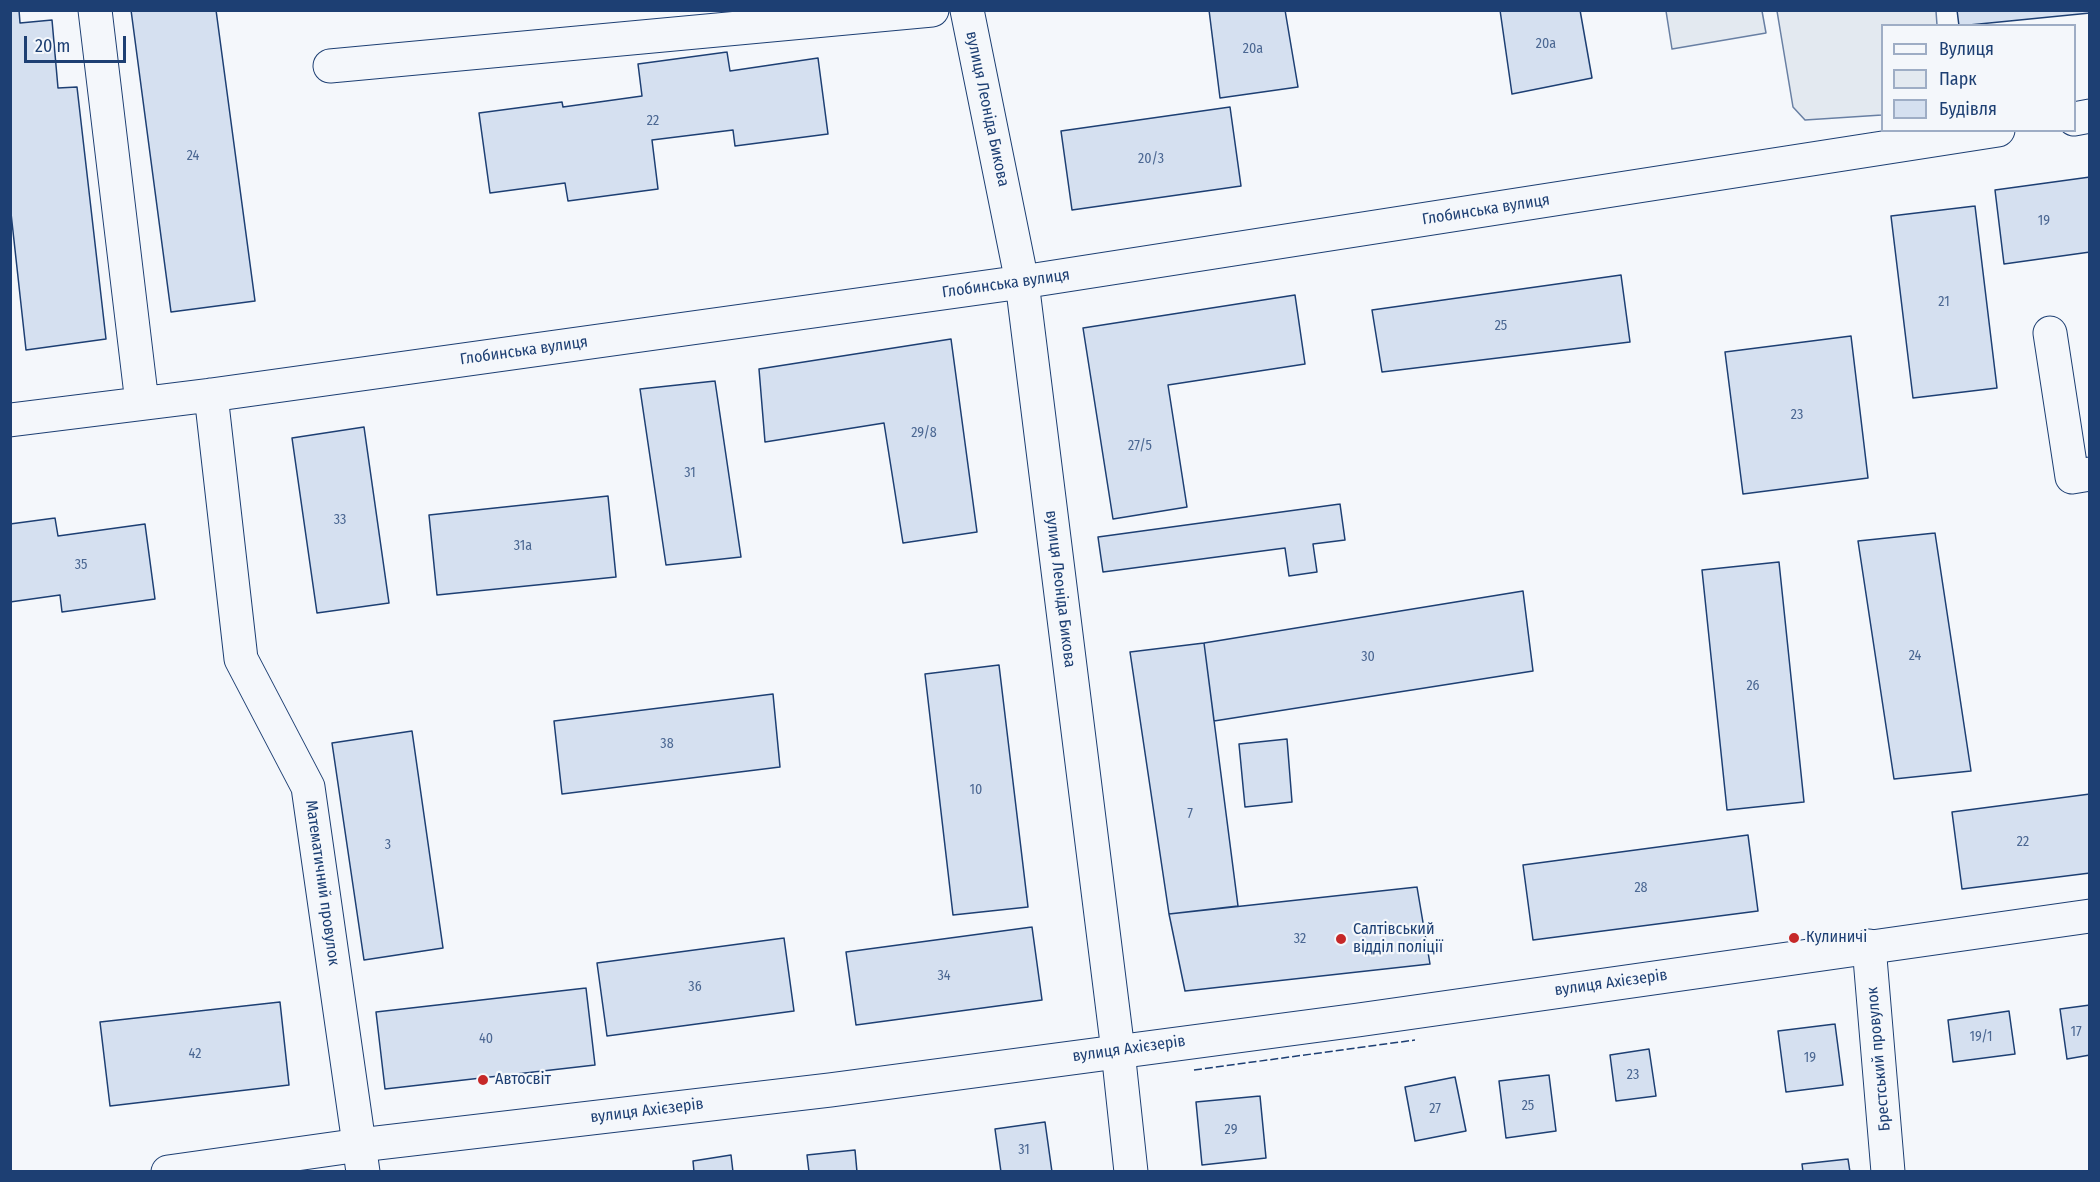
<!DOCTYPE html>
<meta charset="utf-8">
<style>
body{margin:0}
#map{position:relative;width:2100px;height:1182px;overflow:hidden;background:#f4f7fb;font-family:"Fira Sans Condensed",sans-serif}
canvas{display:block}
.frame{position:absolute;inset:0;border:12px solid #1d3f73;pointer-events:none}
.legend{position:absolute;left:1881px;top:24px;width:195px;height:108px;box-sizing:border-box;background:#f4f7fb;border:2px solid #9eadc5;margin:0;padding:8px 10px;list-style:none;font-size:18px;color:#1d3f73}
.legend li{display:flex;align-items:center;gap:12px;height:30px}
.legend b{width:30px;border:2px solid #9eadc5}
.scale{position:absolute;left:24px;top:36px;width:102px;height:27px;box-sizing:border-box;border:3px solid #1d3f73;border-top:0;padding-left:8px;font-size:18px;line-height:21px;white-space:nowrap;color:#1d3f73;-webkit-text-stroke:4px #f4f7fb;paint-order:stroke}
</style>
<div id="map">
<canvas width="2100" height="1182"></canvas>
<div class="frame"></div>
<ul class="legend">
<li><b style="height:8px;background:#f4f7fb"></b>Вулиця</li>
<li><b style="height:16px;background:#e3e9f0"></b>Парк</li>
<li><b style="height:16px;background:#d5e0f0"></b>Будівля</li>
</ul>
<div class="scale">20 m</div>
</div>
<script>
const ctx = document.querySelector('canvas').getContext('2d');
ctx.lineJoin = 'round';
function fill(path, color) {
  ctx.fillStyle = color;
  ctx.fill(path, 'evenodd');
}
function shape(rows) {
  const path = new Path2D();
  for (const r of rows) {
    path.moveTo(r[0], r[1]);
    for (let i = 2; i < r.length; i += 2) path.lineTo(r[i], r[i + 1]);
  }
  return path;
}
function strokePath(path, color, width, dash) {
  ctx.strokeStyle = color;
  ctx.lineWidth = width;
  ctx.lineCap = dash ? 'butt' : 'round';
  ctx.setLineDash(dash || []);
  ctx.stroke(path);
}
function label(font, color, halo, rows, align = 'center') {
  ctx.font = font + ' "Fira Sans Condensed",sans-serif';
  ctx.lineWidth = 4.5;
  ctx.setLineDash([]);
  ctx.textBaseline = 'middle';
  ctx.strokeStyle = halo;
  ctx.fillStyle = color;
  for (const [text, x, y, turn = 0] of rows) {
    ctx.save();
    ctx.translate(x, y);
    ctx.rotate((+turn || 0) * Math.PI / 180);
    ctx.textAlign = isNaN(turn) ? turn : align;
    if (halo) ctx.strokeText(text, 0, 0);
    ctx.fillText(text, 0, 0);
    ctx.restore();
  }
}
const green = shape([
 [1666,11,1762,11,1766,33,1672,49,1666,11],
 [1777,11,1936,11,1937,25,1882,26,1882,115,1805,120,1793,107,1777,11]
]);
const building = shape([
 [10,10,19,10,20,23,52,20,58,88,77,87,106,339,26,350,10,204,10,10],
 [131,10,216,10,255,301,171,312,131,10],
 [1209,10,1285,10,1298,87,1220,98,1209,10],
 [1500,10,1580,10,1592,78,1512,94,1500,10],
 [1957,10,2090,10,2090,13,1959,26,1957,10],
 [727,52,730,71,818,58,828,134,735,146,733,130,652,140,658,189,568,201,565,183,490,193,479,113,562,102,563,107,642,96,638,64,727,52],
 [1230,107,1241,186,1072,210,1061,131,1230,107],
 [2090,177,2090,252,2004,264,1995,190,2090,177],
 [1975,206,1997,388,1913,398,1891,216,1975,206],
 [1621,275,1630,342,1382,372,1372,310,1621,275],
 [1295,295,1305,364,1168,385,1187,507,1113,519,1083,328,1295,295],
 [1851,336,1868,478,1743,494,1725,352,1851,336],
 [951,339,977,532,903,543,884,423,765,442,759,369,951,339],
 [715,381,741,557,666,565,640,389,715,381],
 [364,427,389,603,317,613,292,438,364,427],
 [608,496,616,577,437,595,429,515,608,496],
 [1340,504,1345,540,1313,544,1317,572,1289,576,1285,548,1103,572,1098,537,1340,504],
 [55,518,58,536,145,524,155,599,62,612,60,595,10,602,10,524,55,518],
 [1935,533,1971,771,1894,779,1858,541,1935,533],
 [1779,562,1804,802,1727,810,1702,570,1779,562],
 [1523,591,1533,671,1214,721,1204,643,1523,591],
 [1204,643,1238,906,1169,914,1130,652,1204,643],
 [999,665,1028,907,953,915,925,674,999,665],
 [773,694,780,767,562,794,554,721,773,694],
 [412,731,443,948,364,960,332,743,412,731],
 [1287,739,1292,802,1245,807,1239,744,1287,739],
 [2090,794,2090,873,1962,889,1952,812,2090,794],
 [1748,835,1758,911,1533,940,1523,865,1748,835],
 [1417,887,1430,964,1185,991,1169,914,1417,887],
 [1032,927,1042,1000,856,1025,846,952,1032,927],
 [784,938,794,1011,607,1036,597,963,784,938],
 [586,988,595,1065,385,1089,376,1012,586,988],
 [280,1002,289,1085,110,1106,100,1022,280,1002],
 [2090,1005,2090,1055,2067,1059,2060,1009,2090,1005],
 [2009,1011,2015,1054,1953,1062,1948,1020,2009,1011],
 [1835,1024,1843,1085,1786,1092,1778,1031,1835,1024],
 [1649,1049,1656,1096,1616,1101,1610,1055,1649,1049],
 [1549,1075,1556,1131,1506,1138,1499,1081,1549,1075],
 [1455,1077,1466,1131,1415,1141,1405,1087,1455,1077],
 [1260,1096,1266,1158,1202,1165,1196,1102,1260,1096],
 [1045,1122,1052,1172,1001,1172,995,1129,1045,1122],
 [855,1150,857,1172,809,1172,807,1155,855,1150],
 [731,1155,733,1172,694,1172,693,1161,731,1155],
 [1848,1159,1850,1172,1803,1172,1802,1164,1848,1159]
]);
const minor = shape([
 [95,10,142,403],
 [967,10,1022,282,1118,1051,1131,1172],
 [330,66,932,10],
 [2074,119,2090,116],
 [2050,333,2072,477,2090,474],
 [211,395,241,659,308,787,363,1172],
 [10,420,211,395,1022,282,1998,130],
 [1869,946,1888,1172]
]);
const major = shape([
 [168,1172,360,1145,830,1090,1358,1020,2090,916]
]);
const fence = shape([
 [1194,1070,1415,1040]
]);
const markers = [
 [1794,938,6,"#c62828"],
 [1341,939,6,"#c62828"],
 [483,1080,6,"#c62828"]
];
const numberNames = [
 ["20а",1546,44],
 ["20а",1253,49],
 ["22",653,121],
 ["24",193,156],
 ["20/3",1151,159],
 ["19",2044,221],
 ["21",1944,302],
 ["25",1501,326],
 ["23",1797,415],
 ["29/8",924,433],
 ["27/5",1140,446],
 ["31",690,473],
 ["33",340,520],
 ["31а",523,546],
 ["35",81,565],
 ["24",1915,656],
 ["30",1368,657],
 ["26",1753,686],
 ["38",667,744],
 ["10",976,790],
 ["7",1190,814],
 ["22",2023,842],
 ["3",388,845],
 ["28",1641,888],
 ["32",1300,939],
 ["34",944,976],
 ["36",695,987],
 ["17",2076,1032],
 ["19/1",1981,1037],
 ["40",486,1039],
 ["42",195,1054],
 ["19",1810,1058],
 ["23",1633,1075],
 ["25",1528,1106],
 ["27",1435,1109],
 ["29",1231,1130],
 ["31",1024,1150]
];
const streetNames = [
 ["вулиця Леоніда Бикова",987,109,78],
 ["Глобинська вулиця",1486,210,-9],
 ["Глобинська вулиця",1006,284,-8],
 ["Глобинська вулиця",524,351,-8],
 ["вулиця Леоніда Бикова",1060,589,83],
 ["Математичний провулок",322,883,82],
 ["вулиця Ахієзерів",1611,983,-8],
 ["вулиця Ахієзерів",1129,1049,-8],
 ["Брестський провулок",1879,1059,-95],
 ["вулиця Ахієзерів",647,1111,-7]
];
const poiNames = [
 ["Салтівський",1353,930],
 ["відділ поліції",1353,948],
 ["Кулиничі",1806,938],
 ["Автосвіт",495,1080]
];
fill(green, '#e3e9f0');
strokePath(green, '#687fa3', 1.5);
fill(building, '#d5e0f0');
strokePath(building, '#1d3f73', 1.5);
strokePath(minor, '#1d3f73', 35);
strokePath(major, '#1d3f73', 35);
strokePath(minor, '#f4f7fb', 33);
strokePath(major, '#f4f7fb', 33);
strokePath(fence, '#1d3f73', 1.5, [8, 3]);
for (const [x, y, r, color] of markers) {
  const dot = new Path2D();
  dot.arc(x, y, r, 0, 2 * Math.PI);
  ctx.fillStyle = color;
  ctx.fill(dot);
  strokePath(dot, '#f4f7fb', 2);
}
label('14px', '#4b6792', null, numberNames);
label('16px', '#1d3f73', '#f4f7fb', streetNames);
label('16px', '#1d3f73', '#f4f7fb', poiNames, 'left');
</script>
